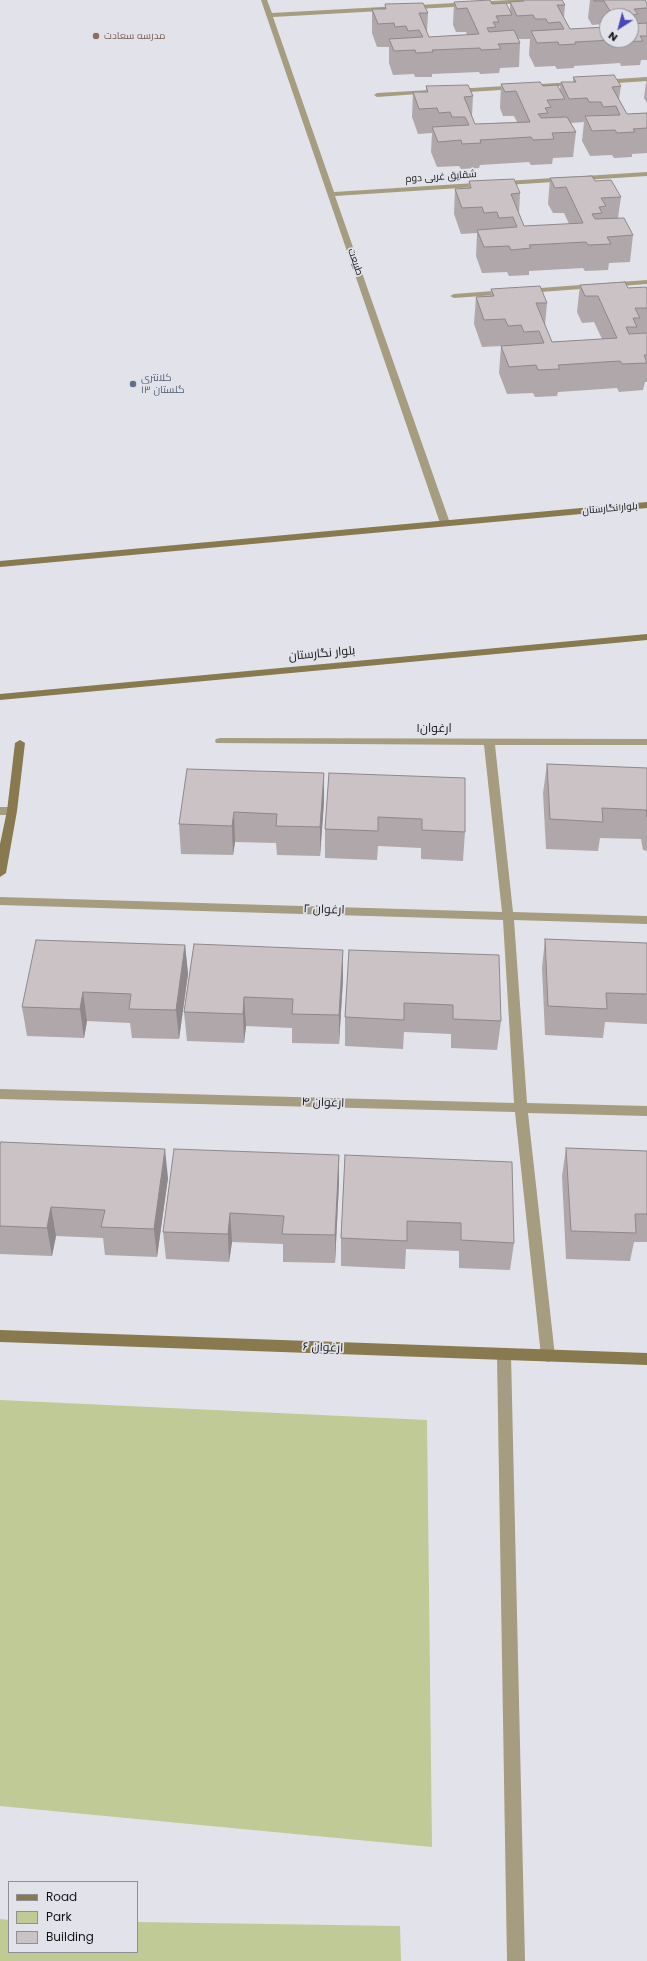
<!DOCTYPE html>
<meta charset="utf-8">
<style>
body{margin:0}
#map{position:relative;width:647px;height:1961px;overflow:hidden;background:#e2e2ea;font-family:Poppins,sans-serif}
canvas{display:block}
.legend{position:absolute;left:8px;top:1881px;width:130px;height:72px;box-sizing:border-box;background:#e2e2ea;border:1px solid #8f8f95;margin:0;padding:5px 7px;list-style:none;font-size:12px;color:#131316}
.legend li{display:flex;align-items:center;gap:8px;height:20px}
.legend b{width:20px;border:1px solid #8f8f95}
.north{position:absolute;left:599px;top:8px;width:40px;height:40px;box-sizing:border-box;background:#e2e2ea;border:1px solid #8f8f95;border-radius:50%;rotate:216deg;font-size:11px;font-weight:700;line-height:16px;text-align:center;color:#131316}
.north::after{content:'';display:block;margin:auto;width:14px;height:18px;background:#4548bd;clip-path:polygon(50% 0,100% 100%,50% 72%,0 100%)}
</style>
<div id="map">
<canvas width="647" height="1961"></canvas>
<ul class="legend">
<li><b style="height:5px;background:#89794e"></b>Road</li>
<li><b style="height:11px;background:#bfca97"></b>Park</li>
<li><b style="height:11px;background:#cbc2c5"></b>Building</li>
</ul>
<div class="north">N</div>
</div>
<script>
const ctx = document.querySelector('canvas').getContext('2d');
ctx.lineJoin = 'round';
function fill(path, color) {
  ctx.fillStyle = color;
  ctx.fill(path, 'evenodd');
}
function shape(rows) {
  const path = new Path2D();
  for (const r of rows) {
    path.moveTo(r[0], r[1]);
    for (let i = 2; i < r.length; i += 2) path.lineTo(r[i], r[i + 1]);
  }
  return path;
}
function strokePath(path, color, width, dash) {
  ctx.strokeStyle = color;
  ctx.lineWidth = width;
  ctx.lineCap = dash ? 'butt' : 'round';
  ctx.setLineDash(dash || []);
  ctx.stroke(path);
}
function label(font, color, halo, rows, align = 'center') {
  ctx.font = font + ' Poppins,Cairo,sans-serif';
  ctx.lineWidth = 3.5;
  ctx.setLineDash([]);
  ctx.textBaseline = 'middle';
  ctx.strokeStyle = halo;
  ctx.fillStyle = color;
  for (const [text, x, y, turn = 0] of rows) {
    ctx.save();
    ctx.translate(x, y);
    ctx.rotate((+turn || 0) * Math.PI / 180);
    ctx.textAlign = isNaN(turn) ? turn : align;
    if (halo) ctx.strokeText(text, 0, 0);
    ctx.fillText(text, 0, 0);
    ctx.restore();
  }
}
const green = shape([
 [0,1400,427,1420,432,1847,0,1806],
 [0,1919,9,1920,9,1952,137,1952,137,1922,400,1926,401,1961,0,1961]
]);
const street = shape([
 [261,0,267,0,272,13,510,0,546,0,543,2,273,17,334,192,647,172,647,176,335,196,450,523,448,525,445,526,440,523,261,0],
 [647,77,647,81,602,84,599,82,602,80,647,77],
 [575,82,577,83,577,85,454,93,451,91,454,89,575,82],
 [430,90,432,91,432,93,377,97,374,95,377,93,430,90],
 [647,280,647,284,527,293,523,291,527,289,647,280],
 [506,290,509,290,509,294,454,298,450,296,454,294,506,290],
 [220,738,647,739,647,745,495,745,513,912,647,916,647,924,514,920,527,1103,647,1106,647,1116,528,1113,555,1356,553,1360,548,1362,543,1360,541,1356,515,1112,0,1099,0,1089,514,1103,503,920,0,905,0,897,502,912,484,745,216,743,215,741,216,739,220,738],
 [0,807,12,807,17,811,12,815,0,815,0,807],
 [504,1349,509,1351,511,1355,525,1961,507,1961,497,1355,499,1351,504,1349]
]);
const secondary = shape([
 [647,502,647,508,0,567,0,561,647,502],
 [647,634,647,640,0,700,0,694,647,634],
 [20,740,25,743,17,811,6,873,0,877,0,844,7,811,15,743,20,740],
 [0,1330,647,1353,647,1365,0,1342,0,1330]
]);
const wall = shape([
 [522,0,562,0,565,5,564,18,570,29,604,27,602,24,592,25,588,18,590,0,645,0,647,3,647,60,641,60,640,65,621,66,620,63,574,66,574,68,557,69,555,66,535,67,529,55,530,39,518,39,520,43,519,67,500,68,499,73,480,74,479,72,432,74,432,77,415,77,414,74,393,75,389,63,389,47,377,47,372,33,372,9,385,9,385,4,428,13,427,33,429,37,467,35,466,32,456,32,453,25,454,2,492,4,510,10,510,2,521,1],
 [607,16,631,16,631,40,607,40],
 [647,76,647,103,644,98],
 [573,77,621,86,619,99,627,114,647,113,647,153,632,154,632,157,614,158,612,155,590,156,582,141,584,122,571,123,576,132,573,157,553,158,552,164,531,165,529,162,480,165,479,168,461,169,459,166,437,167,431,152,432,133,418,134,412,117,413,92,426,92,426,86,473,96,472,116,475,124,517,122,514,116,503,116,500,108,501,84,543,86,560,90,561,82,573,82],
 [550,178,595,181,621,197,618,218,633,235,630,262,609,263,608,270,585,271,583,268,529,271,529,275,509,276,507,272,482,273,476,256,477,233,461,234,454,214,455,189,468,188,469,181,520,193,519,213,524,226,569,224,564,213,553,213,548,204],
 [580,285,647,289,647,382,645,382,643,390,619,392,617,388,558,392,557,396,535,397,533,393,507,394,499,373,501,346,482,347,474,324,476,297,490,296,491,289,547,303,545,325,552,342,602,339,594,322,582,323,577,312],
 [547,764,647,768,647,851,643,850,641,839,600,838,598,851,546,849,543,793],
 [324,773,324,802,320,856,277,855,276,843,235,842,233,855,181,854,179,824],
 [329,773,465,832,463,861,421,859,421,848,378,846,377,860,325,858,325,829],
 [545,939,647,943,647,1024,605,1022,603,1038,545,1035,542,968],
 [194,944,343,979,339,1044,292,1043,292,1028,246,1026,244,1043,187,1041,184,1012],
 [185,945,188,974,179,1039,132,1038,130,1023,87,1021,84,1038,27,1036,22,1007],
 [349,950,501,1021,497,1050,451,1048,451,1034,404,1032,403,1049,345,1046,345,1017],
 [0,1145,168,1178,157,1257,105,1255,103,1238,56,1236,52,1256,0,1254],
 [566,1148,647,1151,647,1242,634,1242,630,1261,566,1259,562,1176],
 [339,1155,339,1183,335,1263,283,1262,283,1244,232,1242,229,1262,166,1259,163,1232],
 [345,1155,514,1243,510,1270,459,1268,459,1251,406,1249,405,1269,341,1266,341,1238]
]);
const shadedWall = shape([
 [324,773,324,802,320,856,320,827],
 [234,812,235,842,233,855,232,826],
 [185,945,188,974,179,1039,176,1010],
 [343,950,343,979,339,1044,339,1015],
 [83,992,87,1021,84,1038,80,1009],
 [244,997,246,1026,244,1043,243,1014],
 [165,1149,168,1178,157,1257,154,1229],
 [339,1155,339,1183,335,1263,335,1235],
 [51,1207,56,1236,52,1256,47,1228],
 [230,1213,232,1242,229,1262,228,1234]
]);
const building = shape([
 [490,0,492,4,506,3,512,15,496,16,499,22,493,22,496,27,487,28,489,32,514,30,520,43,498,44,501,49,481,50,480,48,432,50,433,52,416,53,415,50,394,51,389,39,423,37,419,30,408,31,406,26,395,27,394,23,378,24,372,9,386,9,385,4,423,3,428,13,419,13,429,37,479,34,467,8,457,9,454,2,490,0],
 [523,0,562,0,565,5,557,5,570,29,607,27,607,40,613,40,575,42,576,44,559,45,558,42,537,43,531,31,564,29,560,22,548,23,546,19,535,19,533,15,517,16,510,2,524,1,523,0],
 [594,0,645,0,647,3,647,8,634,9,638,14,632,15,635,19,631,20,631,16,613,16,604,1,594,1,594,0],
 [647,23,647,36,640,36,643,41,623,42,622,40,631,40,631,24,647,23],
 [614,75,621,86,612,87,627,114,647,113,647,128,633,129,635,132,617,133,615,130,592,131,585,116,620,115,616,106,603,107,601,102,589,102,587,98,569,99,561,82,576,82,573,77,614,75],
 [540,82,543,86,557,85,565,99,547,100,551,107,545,108,548,113,538,114,541,118,567,117,576,132,552,133,554,139,533,140,531,137,480,140,481,143,462,144,461,140,438,142,432,127,469,125,465,117,452,117,450,112,439,113,437,108,419,109,413,92,428,92,426,86,468,85,473,96,464,97,475,124,530,122,516,91,505,92,501,84,540,82],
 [592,176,595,181,611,180,621,197,601,198,606,206,599,207,602,213,592,214,595,219,624,218,633,235,607,237,611,244,588,245,586,242,529,245,531,248,511,250,509,246,484,247,477,230,517,227,513,217,499,218,497,212,484,213,482,207,462,208,455,189,471,188,469,181,514,179,520,193,511,194,524,226,583,223,566,187,555,188,550,178,592,176],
 [625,282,628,288,646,287,647,289,647,308,635,308,640,318,633,318,637,327,626,327,629,334,647,333,647,355,644,355,647,363,622,364,620,361,558,365,560,369,538,370,536,365,509,367,501,346,544,343,539,331,524,332,521,325,508,326,505,319,484,320,476,297,494,296,491,289,540,286,547,303,536,303,552,342,617,338,598,296,585,296,580,285,625,282],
 [547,764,647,768,647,817,646,810,602,808,603,822,550,819,547,764],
 [187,769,324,773,320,827,276,826,277,814,234,812,232,826,179,824,187,769],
 [329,773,465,778,465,832,422,830,422,819,378,817,378,831,325,829,329,773],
 [545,939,647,943,647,994,606,993,607,1009,548,1006,545,939],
 [36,940,185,945,176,1010,129,1009,131,994,83,992,80,1009,22,1007,36,940],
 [194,944,343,950,339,1015,292,1014,293,999,244,997,243,1014,184,1012,194,944],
 [349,950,499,955,501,1021,453,1019,453,1005,404,1003,404,1020,345,1017,349,950],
 [1,1142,165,1149,154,1229,101,1227,105,1210,51,1207,47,1228,0,1226,0,1145,1,1142],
 [566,1148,647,1151,647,1214,635,1214,636,1233,571,1231,566,1148],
 [174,1149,339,1155,335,1235,282,1234,284,1216,230,1213,228,1234,163,1232,174,1149],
 [345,1155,512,1162,514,1243,461,1240,461,1223,407,1221,407,1241,341,1238,345,1155]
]);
const markers = [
 [96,36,4,"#8d6e63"],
 [133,384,4,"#5c6f8a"]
];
const farEducationnames = [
 ["مدرسه سعادت",104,36]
];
const farStreetnames = [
 ["شقایق غربی دوم",441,177,-4],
 ["طبیعت",355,262,71],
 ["بلوار نگارستان",610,509,-5]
];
const farServicenames = [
 ["کلانتری",141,378],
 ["۱۳ گلستان",141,390]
];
const streetNames = [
 ["بلوار نگارستان",322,654,-5],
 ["ارغوان۱",434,729],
 ["ارغوان ۲",324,910,2],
 ["ارغوان ۴",323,1103,2],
 ["ارغوان ۶",323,1348,2]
];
fill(green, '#bfca97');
fill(street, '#a69c7f');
fill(secondary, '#89794e');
fill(wall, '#afa7a9');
fill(shadedWall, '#8e888a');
fill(building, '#cbc2c5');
strokePath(building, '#8e888a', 1);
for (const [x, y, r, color] of markers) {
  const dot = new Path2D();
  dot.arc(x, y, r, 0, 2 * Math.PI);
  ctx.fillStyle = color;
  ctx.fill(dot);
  strokePath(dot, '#e2e2ea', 1.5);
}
label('10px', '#785e54', '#e2e2ea', farEducationnames, 'left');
label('10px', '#131316', '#e2e2ea', farStreetnames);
label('10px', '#4e5e75', '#e2e2ea', farServicenames, 'left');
label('12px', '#131316', '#e2e2ea', streetNames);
</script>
